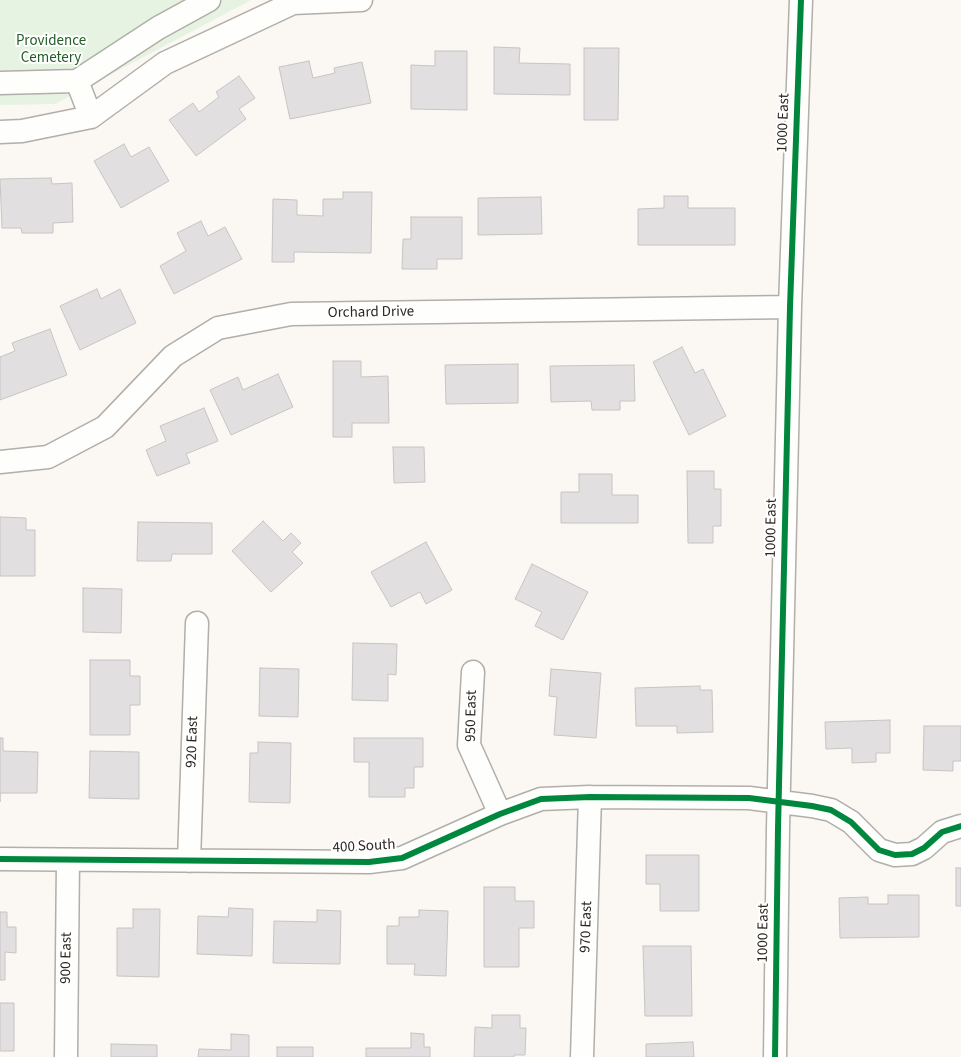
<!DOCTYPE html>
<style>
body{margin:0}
canvas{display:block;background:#fbf7f2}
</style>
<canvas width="961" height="1057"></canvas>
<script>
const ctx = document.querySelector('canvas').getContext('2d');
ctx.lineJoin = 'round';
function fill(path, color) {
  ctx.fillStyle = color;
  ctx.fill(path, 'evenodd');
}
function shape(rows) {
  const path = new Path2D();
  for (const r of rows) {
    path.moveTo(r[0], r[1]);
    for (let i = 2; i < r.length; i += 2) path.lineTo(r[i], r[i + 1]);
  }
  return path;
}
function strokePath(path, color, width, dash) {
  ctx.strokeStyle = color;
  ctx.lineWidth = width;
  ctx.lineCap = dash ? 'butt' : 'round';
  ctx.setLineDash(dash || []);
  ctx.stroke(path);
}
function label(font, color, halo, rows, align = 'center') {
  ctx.font = font + ' "Source Sans 3",sans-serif';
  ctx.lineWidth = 4;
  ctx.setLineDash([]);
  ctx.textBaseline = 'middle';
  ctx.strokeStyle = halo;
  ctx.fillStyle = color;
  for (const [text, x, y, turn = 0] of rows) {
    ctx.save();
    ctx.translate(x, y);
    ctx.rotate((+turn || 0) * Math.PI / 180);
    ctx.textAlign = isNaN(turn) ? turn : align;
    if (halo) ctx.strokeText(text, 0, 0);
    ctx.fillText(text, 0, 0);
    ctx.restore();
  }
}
const green = shape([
 [0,0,251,0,55,104,0,105]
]);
const building = shape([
 [494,47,520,48,519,63,570,64,570,95,494,94,494,47],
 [584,48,619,48,618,120,584,120,584,48],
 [435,51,467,51,467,110,411,109,411,65,435,66,435,51],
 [309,61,313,78,335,73,334,68,362,62,371,103,290,119,279,67,309,61],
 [239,76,255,98,239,109,246,119,196,156,169,120,193,103,199,112,219,97,216,92,239,76],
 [124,144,131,157,149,147,169,181,121,208,94,161,124,144],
 [51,178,52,184,72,183,73,222,53,223,53,233,22,233,21,228,2,228,0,179,51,178],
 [343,192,372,192,371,253,294,252,294,262,272,262,273,199,297,200,297,215,323,216,323,199,343,199,343,192],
 [664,196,688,196,688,208,735,208,735,245,638,245,638,209,664,208,664,196],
 [541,197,542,234,478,235,478,198,541,197],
 [411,217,462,217,462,259,437,259,437,269,402,269,403,239,411,239,411,217],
 [201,221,208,236,225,227,242,259,174,294,160,266,186,251,177,233,201,221],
 [97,289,101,299,120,289,136,323,80,350,60,306,97,289],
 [50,329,67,375,0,400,0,357,15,351,12,343,50,329],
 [682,347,695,373,703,369,726,416,689,435,653,362,682,347],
 [333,361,361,361,361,377,388,376,389,423,352,423,352,437,333,437,333,361],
 [518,364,518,403,446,404,445,365,518,364],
 [634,365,635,401,620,401,620,410,592,410,591,401,551,402,550,366,634,365],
 [278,374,293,407,231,435,210,390,238,377,243,390,278,374],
 [204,408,218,441,186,454,190,463,157,476,146,450,166,441,160,426,204,408],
 [393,447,424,447,425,482,394,483,393,447],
 [687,471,714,471,714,489,721,489,721,526,713,526,713,543,688,543,687,471],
 [579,474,612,474,612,495,638,495,638,523,561,523,561,492,579,492,579,474],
 [0,517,26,518,26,530,35,530,35,576,0,576,0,517],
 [263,521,283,541,291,533,301,543,292,552,303,563,271,592,232,551,263,521],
 [138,522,212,523,212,554,172,554,171,561,137,561,138,522],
 [426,542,452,590,426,604,420,592,391,607,371,572,426,542],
 [532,564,588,592,563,640,535,626,542,612,515,599,532,564],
 [83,588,122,589,121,633,83,632,83,588],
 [353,643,397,644,396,675,388,674,388,701,352,700,353,643],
 [90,660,130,660,130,676,140,676,140,705,130,705,130,735,90,735,90,660],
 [260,668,299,669,298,717,259,716,260,668],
 [551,669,601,673,596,738,554,735,557,697,549,696,551,669],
 [700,686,700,690,712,690,713,732,677,733,677,726,636,726,635,688,700,686],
 [890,720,890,753,876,753,876,762,852,763,852,748,826,749,825,722,890,720],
 [924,726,961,726,961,761,953,761,953,771,923,770,924,726],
 [0,738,3,738,3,751,38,752,37,793,0,793,0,802,0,738],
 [354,738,423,738,423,767,414,767,414,788,405,788,405,797,369,797,369,762,354,762,354,738],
 [258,742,291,743,290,803,249,802,250,753,258,753,258,742],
 [90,751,139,752,139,799,89,798,90,751],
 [646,855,699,855,699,911,660,911,660,884,646,884,646,855],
 [956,868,961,868,961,906,956,906,956,868],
 [484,887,515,887,515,901,534,901,534,928,519,928,519,967,484,967,484,887],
 [888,895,919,895,919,937,840,938,839,898,868,897,868,904,888,904,888,895],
 [229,908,253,909,252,956,197,954,198,916,228,917,229,908],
 [133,909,160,909,159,977,117,976,117,928,133,928,133,909],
 [317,910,341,911,340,964,273,963,274,921,317,922,317,910],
 [419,910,448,911,446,976,414,975,415,964,387,964,387,926,399,926,399,917,419,917,419,910],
 [0,912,7,912,7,927,16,927,16,953,5,952,5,980,0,980,0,912],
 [643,946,691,946,692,1016,645,1016,643,946],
 [0,1003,14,1003,14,1051,0,1051,0,1003],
 [492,1015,520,1015,520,1028,526,1028,525,1055,514,1055,514,1057,474,1057,475,1027,492,1028,492,1015],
 [411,1033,424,1034,424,1047,430,1047,430,1057,366,1057,366,1048,411,1048,411,1033],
 [231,1034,249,1035,249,1057,198,1057,199,1049,231,1050,231,1034],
 [693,1042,694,1057,646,1057,646,1044,693,1042],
 [111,1044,157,1045,157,1057,111,1057,111,1044],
 [277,1047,313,1047,313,1057,277,1057,277,1047]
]);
const minor = shape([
 [77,81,91,117],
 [0,83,77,81,158,28,209,0],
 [0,132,22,131,91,117,165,63,293,3,361,0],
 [0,462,48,457,105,427,173,356,218,328,291,314,790,307],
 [473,672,469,745,500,814],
 [0,859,369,862,402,858,500,814,541,799,590,797,749,798,812,806,831,810,851,822,879,850,895,855,912,854,924,848,942,832,961,826],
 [189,861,197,623],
 [66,1057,68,860],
 [582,1057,590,797],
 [775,1057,778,828,790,307,801,0]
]);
const cycleway = shape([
 [0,859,369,862,402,858,500,814,541,799,590,797,749,798,812,806,831,810,851,822,879,850,895,855,912,854,924,848,942,832,961,826],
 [775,1057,778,828,790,307,801,0]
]);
const parkNames = [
 ["Providence",51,42],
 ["Cemetery",51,59]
];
const streetNames = [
 ["1000 East",784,123,-88],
 ["Orchard Drive",371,313,-1],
 ["1000 East",772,528,-89],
 ["950 East",472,716,-89],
 ["920 East",193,742,-88],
 ["400 South",364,847,-3],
 ["970 East",587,927,-88],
 ["1000 East",764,933,-89],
 ["900 East",67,958,-89]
];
fill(green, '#e6f3e2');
fill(building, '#e2dfe0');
strokePath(building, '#c7c4c5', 1);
strokePath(minor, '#b2aea9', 25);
strokePath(minor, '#fefefd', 22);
strokePath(cycleway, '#00873e', 6);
label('15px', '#245d28', '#fff', parkNames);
label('15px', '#2b2620', '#fff', streetNames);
</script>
